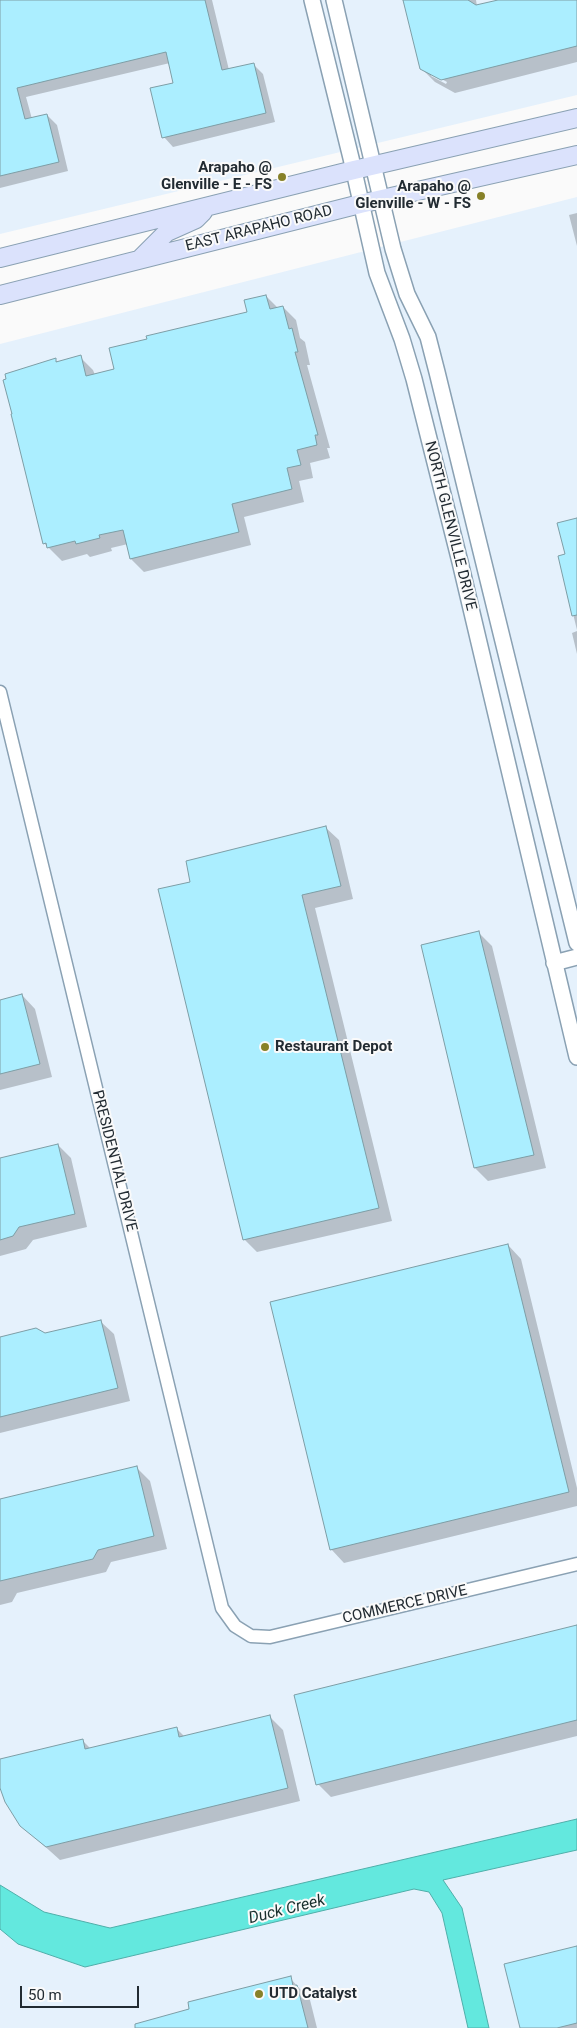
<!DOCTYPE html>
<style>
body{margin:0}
#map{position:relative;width:577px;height:2028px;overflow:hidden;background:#fafafa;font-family:Roboto,sans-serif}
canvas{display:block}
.scale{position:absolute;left:20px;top:1986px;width:119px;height:22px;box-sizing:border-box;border:2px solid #222b32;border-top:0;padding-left:6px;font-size:15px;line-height:18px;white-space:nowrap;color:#222b32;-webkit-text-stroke:4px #fafafa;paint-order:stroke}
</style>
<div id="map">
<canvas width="577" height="2028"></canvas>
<div class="scale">50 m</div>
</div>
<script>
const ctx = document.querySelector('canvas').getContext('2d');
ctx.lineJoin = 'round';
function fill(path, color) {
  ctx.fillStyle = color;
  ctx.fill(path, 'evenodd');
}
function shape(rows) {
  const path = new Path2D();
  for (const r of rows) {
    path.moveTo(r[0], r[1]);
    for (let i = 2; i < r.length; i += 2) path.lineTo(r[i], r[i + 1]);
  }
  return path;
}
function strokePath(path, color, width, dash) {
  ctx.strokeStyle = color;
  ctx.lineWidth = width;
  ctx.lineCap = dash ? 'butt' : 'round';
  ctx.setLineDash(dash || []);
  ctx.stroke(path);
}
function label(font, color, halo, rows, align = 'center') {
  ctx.font = font + ' Roboto,sans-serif';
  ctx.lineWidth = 4;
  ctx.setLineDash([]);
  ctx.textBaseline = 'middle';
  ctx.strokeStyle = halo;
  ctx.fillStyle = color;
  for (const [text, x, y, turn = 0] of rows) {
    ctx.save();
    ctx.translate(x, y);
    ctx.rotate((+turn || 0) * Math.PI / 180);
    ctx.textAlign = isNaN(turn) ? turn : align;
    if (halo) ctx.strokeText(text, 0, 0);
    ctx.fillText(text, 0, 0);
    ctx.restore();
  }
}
const built = shape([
 [0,0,577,0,577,95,0,234],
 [577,197,577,2028,0,2028,0,344]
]);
const water = shape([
 [577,1819,577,1850,443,1880,462,1908,489,2028,468,2028,442,1913,429,1892,414,1889,85,1967,18,1944,0,1929,0,1885,44,1912,110,1928,577,1819]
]);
const shadow = shape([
 [0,0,212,0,229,70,253,64,263,74,275,122,173,147,164,137,175,83,170,63,26,97,32,119,47,115,57,125,68,171,0,188],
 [404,0,476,0,477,6,503,0,577,0,577,62,455,93,435,82,421,68],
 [431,73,447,82,446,84,431,76],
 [577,213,577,246,569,215],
 [266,296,278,308,283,307,296,320,300,338,305,342,310,365,307,365,330,448,327,448,330,458,310,463,313,478,299,481,304,502,244,517,251,545,144,572,131,559,128,544,111,548,112,551,90,557,87,554,62,561,44,543,55,360,58,362,80,357,93,370,95,375,115,369,248,313],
 [577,519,577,630,559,557,567,555],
 [577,631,577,654,572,633],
 [325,827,339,840,353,899,315,908,392,1221,257,1252,244,1239,192,883],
 [479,933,492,946,546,1168,488,1181,475,1168,423,946],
 [22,995,35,1009,52,1077,0,1090,0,1001],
 [58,1145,71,1158,87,1227,33,1240,26,1249,0,1256,0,1159],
 [508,1245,521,1259,577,1488,577,1506,344,1563,331,1549],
 [100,1321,114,1334,130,1401,0,1433,0,1338,45,1335],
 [137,1468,150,1481,167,1549,111,1562,106,1572,17,1593,12,1602,0,1605,0,1500],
 [577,1626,577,1736,331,1797,318,1784],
 [270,1717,283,1730,300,1801,60,1860,21,1825,0,1784,0,1761,82,1740,91,1749,176,1728,185,1737],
 [577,1947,577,2028,522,2028],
 [290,1978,310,2000,317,2028,147,2028,191,2010]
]);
const building = shape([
 [0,0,205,0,222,70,254,63,266,113,162,138,150,88,173,83,166,52,17,88,25,119,47,114,59,162,0,176,0,0],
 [403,0,468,0,476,5,498,0,577,0,577,46,441,80,420,69,403,0],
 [266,295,270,309,283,306,289,329,292,328,298,352,295,352,318,435,315,435,317,445,297,450,301,465,287,468,292,489,232,504,239,532,130,559,123,530,99,535,100,538,76,544,75,541,47,548,46,543,43,544,11,414,12,414,3,380,6,379,5,374,56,358,56,362,81,355,86,376,114,369,109,348,147,339,146,336,247,312,244,300,266,295],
 [577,518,577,615,572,616,558,556,565,554,557,523,577,518],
 [326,826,341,886,302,895,379,1208,243,1240,158,889,190,882,186,861,326,826],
 [479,931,534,1155,474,1168,421,945,479,931],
 [22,994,40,1064,0,1074,0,1000,22,994],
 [58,1144,75,1214,19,1227,13,1236,0,1240,0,1158,58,1144],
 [508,1244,569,1492,330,1550,270,1302,508,1244],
 [101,1320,118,1388,0,1417,0,1337,36,1328,45,1333,101,1320],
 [137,1466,154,1536,98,1550,93,1559,0,1581,0,1499,137,1466],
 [577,1625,577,1720,316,1785,294,1695,577,1625],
 [270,1715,288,1788,46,1847,20,1826,5,1802,0,1788,0,1759,83,1739,85,1749,177,1727,179,1737,270,1715],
 [577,1946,577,2023,557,2028,520,2028,504,1964,577,1946],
 [291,1976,293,1986,297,1985,308,2028,135,2028,135,2024,189,2009,188,2002,291,1976]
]);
const minor = shape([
 [0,692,222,1608,235,1626,251,1636,270,1637,577,1564]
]);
const tertiary = shape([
 [312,0,351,158,377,273,402,339,414,379,460,562,577,1057],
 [334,0,393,249,407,294,428,337,437,372,577,943],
 [554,963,577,957]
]);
const secondary = shape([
 [0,258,354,170,577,118],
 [139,260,167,232,196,219,203,212],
 [0,295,360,204,577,155]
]);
const markers = [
 [282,177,5,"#878128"],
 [481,196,5,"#878128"],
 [265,1047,5,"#878128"],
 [259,1994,5,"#878128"]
];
const poiNames = [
 ["Arapaho @",272,168],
 ["Glenville - E - FS",272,185],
 ["Arapaho @",471,187],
 ["Glenville - W - FS",471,204],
 ["Restaurant Depot",275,1047,"left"],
 ["UTD Catalyst",269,1994,"left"]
];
const streetNames = [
 ["EAST ARAPAHO ROAD",259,229,-14],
 ["NORTH GLENVILLE DRIVE",450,526,76],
 ["PRESIDENTIAL DRIVE",114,1161,76],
 ["COMMERCE DRIVE",405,1605,-13]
];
const waterNames = [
 ["Duck Creek",287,1910,-14]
];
fill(built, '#e5f1fc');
fill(water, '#63e8de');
strokePath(water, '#50afaa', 1);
fill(shadow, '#0003');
fill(building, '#abeeff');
strokePath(building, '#7e9ea6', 1);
strokePath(minor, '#8aa1b3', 15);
strokePath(tertiary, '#8aa1b3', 18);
strokePath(secondary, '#8aa1b3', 20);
strokePath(minor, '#fff', 12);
strokePath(tertiary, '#fff', 15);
strokePath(secondary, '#dbe2fc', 18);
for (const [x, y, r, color] of markers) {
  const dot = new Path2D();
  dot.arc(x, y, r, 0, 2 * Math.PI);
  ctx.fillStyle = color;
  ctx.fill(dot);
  strokePath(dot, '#fafafa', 2);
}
label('bold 15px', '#222b32', '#fafafa', poiNames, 'right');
label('15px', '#222b32', '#fafafa', streetNames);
label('italic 16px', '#182f2d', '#fafafa', waterNames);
</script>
